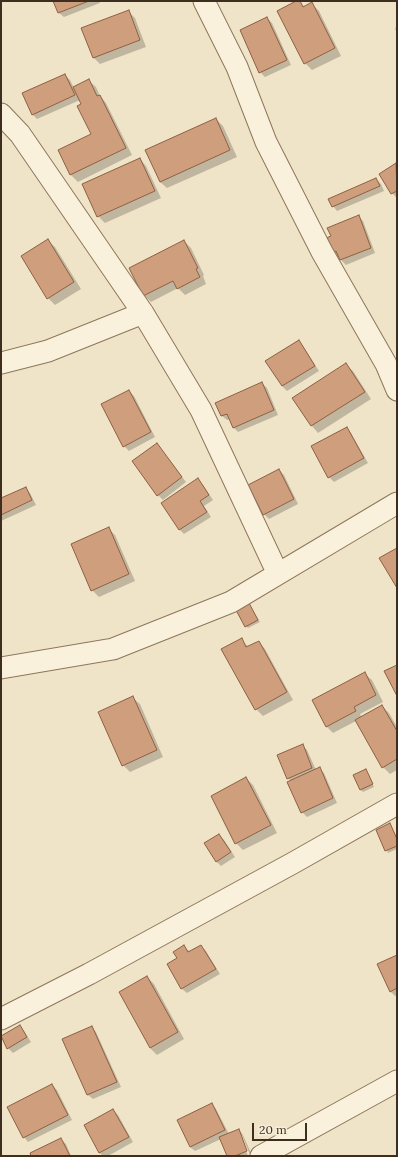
<!DOCTYPE html>
<style>
body{margin:0}
#map{position:relative;width:398px;height:1157px;overflow:hidden;background:#f0e4c8;font-family:Lora,serif}
canvas{display:block}
.frame{position:absolute;inset:0;border:2px solid #3d2e20;pointer-events:none}
.scale{position:absolute;left:252px;top:1123px;width:55px;height:18px;box-sizing:border-box;border:2px solid #3d2e20;border-top:0;padding-left:5px;font-size:12px;line-height:14px;white-space:nowrap;color:#3d2e20;-webkit-text-stroke:3px #f7eed8;paint-order:stroke}
</style>
<div id="map">
<canvas width="398" height="1157"></canvas>
<div class="frame"></div>
<div class="scale">20 m</div>
</div>
<script>
const ctx = document.querySelector('canvas').getContext('2d');
ctx.lineJoin = 'round';
function fill(path, color) {
  ctx.fillStyle = color;
  ctx.fill(path, 'evenodd');
}
function shape(rows) {
  const path = new Path2D();
  for (const r of rows) {
    path.moveTo(r[0], r[1]);
    for (let i = 2; i < r.length; i += 2) path.lineTo(r[i], r[i + 1]);
  }
  return path;
}
function strokePath(path, color, width, dash) {
  ctx.strokeStyle = color;
  ctx.lineWidth = width;
  ctx.lineCap = dash ? 'butt' : 'round';
  ctx.setLineDash(dash || []);
  ctx.stroke(path);
}
const shadow = shape([
 [54,1,99,1,100,3,64,17,59,13],
 [298,1,305,7,312,4,319,11,341,56,312,70,305,63,279,11],
 [128,11,135,18,146,47,100,64,93,57],
 [267,18,272,23,291,65,265,77,260,72],
 [397,27,397,34,395,28],
 [65,75,70,80,74,88,89,81,96,87,100,96,106,103,132,155,78,182,71,175,59,151,92,134,80,100,37,119,33,115],
 [216,119,223,126,237,157,167,188,160,182],
 [140,159,146,166,161,198,105,223,98,216],
 [396,164,397,165,397,198,392,193,380,174],
 [376,179,381,184,384,191,337,211,333,206],
 [358,216,363,221,375,253,346,265,341,260,339,256,335,258,330,253,332,237],
 [48,241,55,247,81,289,55,305,48,298],
 [184,241,191,248,204,275,203,276,206,284,185,295,178,288,151,302,144,295],
 [298,341,303,346,319,371,287,391,282,386,267,361],
 [346,365,353,371,371,399,318,433,312,426,294,398],
 [262,383,267,388,278,415,238,432,234,428,230,419,227,420,222,416],
 [129,391,134,396,155,437,129,451,124,446],
 [346,428,351,433,368,463,334,482,329,477],
 [157,444,186,482,163,500,158,495],
 [279,470,284,475,298,504,269,519,264,514],
 [198,480,203,485,213,500,204,506,211,517,184,534,180,530,162,503],
 [25,488,30,493,36,505,1,521,1,499],
 [108,528,115,535,135,581,99,597,92,590],
 [249,604,260,622,248,628,246,626],
 [241,640,249,647,259,642,265,649,293,700,263,716,256,709],
 [365,674,372,680,383,702,360,714,362,718,382,706,389,713,397,727,397,770,390,774,383,767,356,721,333,733,326,726],
 [133,698,140,704,163,757,130,772,123,765],
 [302,745,307,750,316,770,319,769,324,773,337,803,307,817,302,812,291,781,288,778],
 [366,770,374,787,363,792,361,790],
 [246,778,253,785,277,833,243,850,236,843],
 [390,824,397,838,397,849,388,853,377,830],
 [219,835,224,840,235,857,221,866,216,861],
 [201,946,206,951,220,974,187,993,182,989,168,964,178,959,184,947,189,951],
 [397,956,397,995,395,996,390,991],
 [147,977,154,984,184,1039,157,1055,150,1048],
 [20,1026,24,1031,31,1042,13,1053,8,1048],
 [92,1027,96,1032,121,1087,93,1099,88,1095,64,1039],
 [52,1085,57,1090,72,1120,28,1142,24,1137],
 [212,1104,216,1109,229,1134,239,1130,243,1135,252,1155,228,1156,221,1139,195,1151,190,1147],
 [240,1135,242,1135,250,1155,248,1156],
 [113,1110,118,1115,133,1142,108,1156,103,1156,100,1153,85,1126],
 [61,1139,66,1144,71,1156,33,1156]
]);
const building = shape([
 [53,1,89,1,58,13,53,1],
 [296,1,300,1,303,7,312,2,335,48,304,64,277,11,296,1],
 [129,10,140,40,93,58,81,28,129,10],
 [267,17,287,60,259,73,240,30,267,17],
 [65,74,75,95,32,115,22,93,65,74],
 [89,79,97,96,100,95,126,148,70,175,58,150,91,134,77,106,81,104,73,87,89,79],
 [216,118,230,150,160,182,145,150,216,118],
 [140,158,155,191,97,217,82,184,140,158],
 [396,163,397,191,391,194,379,174,396,163],
 [376,178,380,186,332,207,328,199,376,178],
 [359,215,371,248,340,260,336,251,330,254,324,239,331,236,327,228,359,215],
 [48,239,74,282,47,299,21,256,48,239],
 [184,240,198,268,196,269,200,277,177,289,173,281,143,296,129,268,184,240],
 [299,340,315,366,282,386,265,361,299,340],
 [346,363,365,392,311,426,292,398,346,363],
 [262,382,274,410,233,428,227,414,221,416,215,403,262,382],
 [129,390,151,432,123,447,101,404,129,390],
 [347,427,364,458,328,478,311,446,347,427],
 [157,443,182,477,157,496,132,461,157,443],
 [279,469,294,499,263,515,248,485,279,469],
 [198,478,209,495,200,501,207,512,179,530,161,503,198,478],
 [26,487,32,500,1,515,1,498,26,487],
 [109,527,129,574,91,591,71,544,109,527],
 [397,548,397,588,379,558,397,548],
 [249,603,258,620,245,627,236,610,249,603],
 [242,638,246,647,259,641,287,692,255,710,221,649,242,638],
 [397,665,397,696,384,671,397,665],
 [365,672,376,695,354,707,356,711,326,727,312,700,365,672],
 [133,696,157,750,122,766,98,712,133,696],
 [382,705,397,731,397,759,382,768,355,720,382,705],
 [303,744,312,768,287,779,277,755,303,744],
 [320,767,333,798,301,813,287,782,320,767],
 [366,769,373,784,360,790,353,775,366,769],
 [246,777,271,825,235,844,211,796,246,777],
 [390,823,397,839,397,846,385,851,376,830,390,823],
 [219,834,231,852,216,862,204,843,219,834],
 [184,945,188,952,201,945,216,969,181,989,167,964,177,958,173,952,184,945],
 [397,955,397,988,390,992,377,964,397,955],
 [147,976,178,1032,150,1048,119,992,147,976],
 [20,1025,27,1037,7,1049,1,1036,20,1025],
 [92,1026,117,1082,87,1095,62,1039,92,1026],
 [52,1084,68,1115,23,1138,7,1107,52,1084],
 [212,1103,225,1130,190,1147,177,1120,212,1103],
 [113,1109,129,1137,99,1153,84,1125,113,1109],
 [239,1129,247,1151,235,1156,227,1156,219,1137,239,1129],
 [61,1138,70,1156,31,1156,30,1153,61,1138]
]);
const minor = shape([
 [204,1,237,67,266,142,322,252,386,364,397,390],
 [1,114,20,134,143,313,201,410,278,574],
 [1,363,48,351,143,313],
 [1,668,113,649,231,602,397,503],
 [1,1019,89,974,293,863,397,804],
 [261,1156,397,1081]
]);
fill(shadow, '#0003');
fill(building, '#cf9f7d');
strokePath(building, '#8d5f41', 1);
strokePath(minor, '#8d765c', 23);
strokePath(minor, '#faf1dc', 21);
</script>
